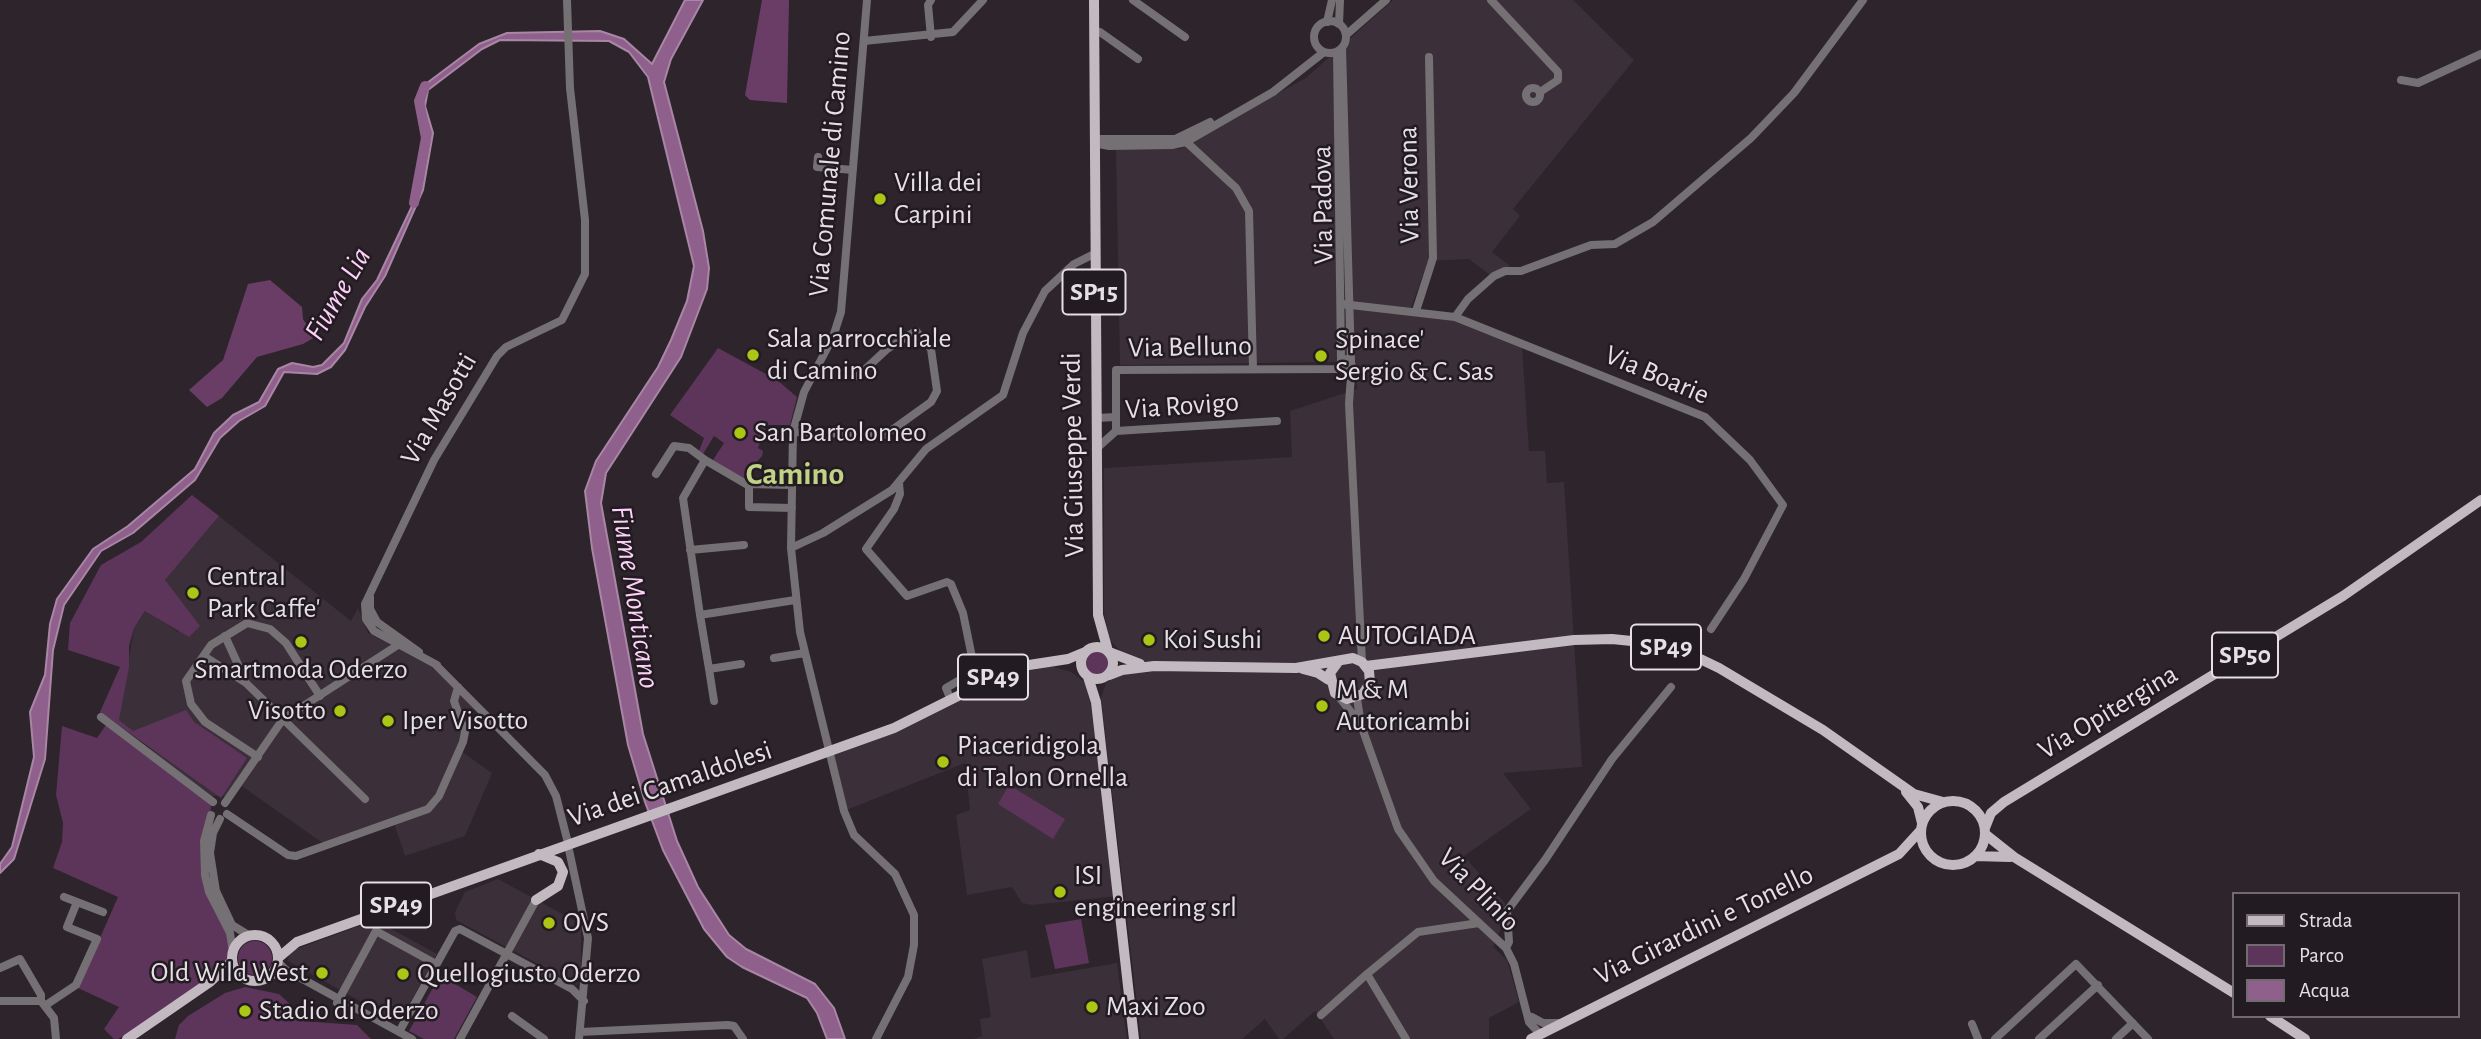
<!DOCTYPE html>
<style>
body{margin:0}
#map{position:relative;width:2481px;height:1039px;overflow:hidden;background:#2d242c;font-family:"Alegreya Sans",sans-serif}
canvas{display:block}
.legend{position:absolute;left:2232px;top:892px;width:228px;height:126px;box-sizing:border-box;background:#231b22;border:2px solid #716a70;margin:0;padding:9px 12px;list-style:none;font-size:21px;color:#e6e0e6}
.legend li{display:flex;align-items:center;gap:14px;height:35px}
.legend b{width:35px;border:2px solid #716a70}
</style>
<div id="map">
<canvas width="2481" height="1039"></canvas>
<ul class="legend">
<li><b style="height:9px;background:#c2b9c1"></b>Strada</li>
<li><b style="height:19px;background:#5d355b"></b>Parco</li>
<li><b style="height:19px;background:#8f608b"></b>Acqua</li>
</ul>
</div>
<script>
const ctx = document.querySelector('canvas').getContext('2d');
ctx.lineJoin = 'round';
function fill(path, color) {
  ctx.fillStyle = color;
  ctx.fill(path, 'evenodd');
}
function shape(rows) {
  const path = new Path2D();
  for (const r of rows) {
    if (r.length === 3) {
      path.moveTo(r[0] + r[2], r[1]);
      path.arc(r[0], r[1], r[2], 0, 2 * Math.PI);
      continue;
    }
    path.moveTo(r[0], r[1]);
    for (let i = 2; i < r.length; i += 2) path.lineTo(r[i], r[i + 1]);
  }
  return path;
}
function strokePath(path, color, width, dash) {
  ctx.strokeStyle = color;
  ctx.lineWidth = width;
  ctx.lineCap = dash ? 'butt' : 'round';
  ctx.setLineDash(dash || []);
  ctx.stroke(path);
}
function label(font, color, halo, rows, align = 'center') {
  ctx.font = font + ' "Alegreya Sans",sans-serif';
  ctx.lineWidth = 5;
  ctx.setLineDash([]);
  ctx.textBaseline = 'middle';
  ctx.strokeStyle = halo;
  ctx.fillStyle = color;
  for (const [text, x, y, turn = 0] of rows) {
    ctx.save();
    ctx.translate(x, y);
    ctx.rotate((+turn || 0) * Math.PI / 180);
    ctx.textAlign = isNaN(turn) ? turn : align;
    if (halo) ctx.strokeText(text, 0, 0);
    ctx.fillText(text, 0, 0);
    ctx.restore();
  }
}
const built = shape([
 [1393,0,1573,0,1634,60,1513,209,1520,216,1492,252,1510,266,1490,275,1469,259,1428,261,1409,313,1454,319,1522,347,1529,451,1545,451,1547,483,1564,482,1582,767,1503,773,1531,809,1464,856,1505,903,1503,924,1493,947,1507,960,1519,1002,1489,1018,1489,1039,1334,1039,1315,1011,1283,1039,1279,1039,1265,1019,1242,1039,1141,1039,1101,698,1106,683,1113,675,1126,671,1125,656,1109,639,1104,613,1104,468,1292,457,1290,411,1357,389,1355,358,1335,362,1120,365,1116,148,1180,149,1307,77],
 [219,516,351,621,358,608,368,633,434,668,474,707,458,749,492,773,465,836,405,856,393,820,324,844,236,782,225,796,212,796,163,760,119,720,134,628,146,610,178,632,179,601,165,580],
 [1051,666,1071,672,1086,683,1094,702,1117,896,1032,905,1022,903,1012,887,967,895,956,815,970,810,965,763,844,811,831,756,901,730,1017,673],
 [498,879,581,924,581,972,577,985,456,920,455,912,465,892],
 [375,920,437,954,399,1023,288,961,289,955,294,950],
 [1027,950,1031,978,1117,963,1127,1039,974,1039,982,1036,980,1019,991,1017,982,959]
]);
const green = shape([
 [718,348,777,380,797,397,790,425,767,425,758,448,763,451,762,456,745,475,744,481,713,460,724,443,714,436,703,454,699,451,704,438,670,415],
 [192,495,219,516,165,580,200,626,189,637,145,611,134,628,129,646,129,667,119,720,133,731,186,710,194,722,247,758,221,798,100,712,120,667,68,650,70,623,101,565,141,542],
 [1097,663,12],
 [108,722,211,805,205,875,233,952,232,961,160,1016,118,1039,114,1039,104,1029,119,1007,78,988,118,897,53,868,62,842,63,823,56,795,62,726,97,738],
 [1009,785,1065,819,1053,839,998,804],
 [1081,919,1089,963,1055,969,1045,925],
 [255,958,17],
 [440,975,477,997,454,1039,424,1039,409,1031],
 [245,987,279,994,290,1004,301,1021,357,1025,371,1039,175,1039,179,1025,188,1016,225,993]
]);
const forest = shape([
 [762,0,789,0,787,103,750,100,745,95],
 [270,280,302,307,303,319,315,337,303,344,257,357,222,398,207,407,189,390,223,360,248,284]
]);
const water = shape([
 [685,0,703,0,671,59,664,82,703,231,709,268,707,289,681,357,606,473,601,503,643,734,677,841,698,887,729,935,746,949,815,984,834,1008,845,1039,827,1039,817,1013,807,998,742,967,727,957,704,929,663,850,645,802,628,745,592,548,585,491,596,461,658,367,671,340,687,301,694,266,648,77,629,52,609,41,500,40,482,49,428,90,425,106,433,133,423,190,385,276,365,307,345,350,331,367,317,374,284,372,265,406,239,421,220,438,195,480,133,533,101,551,64,605,53,650,45,759,14,859,0,873,0,864,12,847,34,757,30,712,45,675,50,624,57,599,93,549,128,526,195,469,214,433,233,415,259,402,278,369,292,363,313,367,322,365,344,343,362,299,377,280,413,204,427,147,427,127,419,97,423,86,479,44,507,33,600,31,624,39,652,64,685,0]
]);
const river = shape([
 [414,203,426,138,419,101,425,86]
]);
const minor = shape([
 [867,0,841,312,833,337,804,392,793,432,791,548,800,632,844,811,854,835,895,874,914,915,914,945,908,977,876,1039],
 [931,0,928,5,931,37],
 [1133,0,1185,37],
 [1491,0,1558,72,1558,80,1540,92],
 [1330,37,16],
 [1327,22,1332,0],
 [1339,24,1340,0],
 [1094,32,1100,32,1138,59],
 [1346,35,1386,0],
 [864,41,953,32,983,0],
 [1342,48,1351,362],
 [1337,52,1341,361],
 [2401,80,2418,83,2481,54],
 [1533,95,7],
 [1181,137,1236,188,1249,211,1253,368],
 [1095,139,1175,139,1210,122],
 [1094,143,1109,146,1172,145,1186,142,1273,92,1324,52],
 [818,157,817,167,853,170],
 [1342,304,1455,317,1705,417,1750,460,1783,505,1744,579,1711,629],
 [1416,311,1433,258,1429,57],
 [1455,317,1468,299,1494,276,1505,271,1521,271,1591,245,1615,244,1653,222,1751,138,1794,93,1863,0],
 [1352,367,1346,372,1339,365,1347,359,1352,365,1352,367,1350,389,1349,404,1362,662],
 [1096,418,1116,417],
 [1116,431,1116,370,1340,369],
 [1116,431,1277,421],
 [793,432,885,435,931,402,937,391,931,349,916,331,887,349,858,376],
 [1096,449,1116,431],
 [656,474,674,446,689,448,705,460],
 [899,483,900,494,894,509,866,549,907,596,947,582,951,584,963,613,973,662,972,673,946,688,950,698],
 [749,484,749,507,792,508],
 [792,485,746,484,705,460,683,498,700,615,795,600],
 [791,548,823,533,892,490,926,449,1003,395,1023,333,1045,291,1074,264,1094,254],
 [690,550,744,545],
 [370,597,370,609,377,622,419,652],
 [700,615,709,669,741,664],
 [225,636,245,680],
 [204,656,246,683,365,799],
 [774,658,805,653],
 [435,664,545,775,556,796,567,839],
 [437,665,374,631,366,619,365,604,434,460,497,356,506,347,562,320,585,274,585,220,570,88,567,0],
 [709,669,714,701],
 [1339,697,1359,722],
 [1357,698,1361,725,1398,829,1434,881,1506,948,1514,964,1529,1022,1540,1034],
 [101,717,213,802],
 [258,757,205,722,191,704,186,681,211,645,247,623,270,629,286,643,320,696],
 [225,803,283,719,401,643],
 [227,814,288,855,296,856,428,809,439,796,463,742,465,732,454,701,458,687],
 [211,815,204,841,205,875,209,892,230,933,233,952],
 [220,819,213,833,210,853,216,891,232,925,250,936],
 [569,850,588,938,579,1039],
 [64,897,103,912],
 [1506,948,1509,942,1507,911,1545,860,1612,759,1671,687],
 [277,961,286,970,412,1039],
 [0,968,20,959,41,995,41,1001,54,1018,56,1039],
 [268,976,278,974,292,978],
 [0,1001,41,1001],
 [337,1003,376,931,436,964],
 [46,1005,76,985,97,939,67,927,77,902],
 [1321,1015,1367,974],
 [512,1016,544,1039],
 [1532,1017,1543,1023,1560,1023],
 [1972,1024,1978,1039],
 [399,1032,455,931,460,929,572,989,584,1001],
 [580,1032,728,1025,734,1026,743,1039],
 [460,1039,536,900],
 [1406,1039,1367,974,1418,932,1479,923],
 [1995,1039,2076,964,2148,1039],
 [2039,1039,2098,985],
 [2116,1039,2133,1023]
]);
const major = shape([
 [1094,0,1098,615,1108,651],
 [1097,663,16],
 [1109,652,1140,664],
 [1366,666,1574,640,1612,639,1651,643,1694,656,1719,668,1823,730,1914,794,1943,802],
 [1303,669,1318,673,1329,680],
 [1109,675,1122,670,1154,666,1296,668,1353,658,1362,662,1369,671,1370,683,1363,694,1347,699,1335,693,1330,673,1338,662],
 [1088,677,1096,702,1134,1039],
 [1906,792,1918,807,1922,823],
 [1953,833,32],
 [1985,828,1991,813,2004,802,2343,596,2481,500],
 [1985,834,2014,857,2234,993],
 [1975,856,2010,857],
 [536,900,558,886,563,872,558,862,539,854],
 [255,958,23],
 [278,958,297,942,894,728,1016,667,1068,659,1085,652],
 [2270,1016,2305,1039],
 [127,1039,210,982,232,961],
 [1531,1039,1899,854,1920,831]
]);
const markers = [
 [880,199,7,"#abc614"],
 [753,355,7,"#abc614"],
 [1321,356,7,"#abc614"],
 [740,433,7,"#abc614"],
 [193,593,7,"#abc614"],
 [1324,636,7,"#abc614"],
 [1149,640,7,"#abc614"],
 [301,642,7,"#abc614"],
 [1322,706,7,"#abc614"],
 [340,711,7,"#abc614"],
 [388,721,7,"#abc614"],
 [943,762,7,"#abc614"],
 [1060,892,7,"#abc614"],
 [549,923,7,"#abc614"],
 [322,973,7,"#abc614"],
 [403,974,7,"#abc614"],
 [1092,1007,7,"#abc614"],
 [245,1011,7,"#abc614"]
];
const shields = [
 [1094,292,63],
 [1666,647,70],
 [2245,655,66],
 [993,677,70],
 [396,905,70]
];
const shieldNames = [
 ["SP15",1094,292],
 ["SP49",1666,647],
 ["SP50",2245,655],
 ["SP49",993,677],
 ["SP49",396,905]
];
const streetNames = [
 ["Via Comunale di Camino",830,164,-85],
 ["Via Verona",1409,185,-91],
 ["Via Padova",1323,205,-91],
 ["Via Belluno",1190,347,-1],
 ["Via Boarie",1657,375,23],
 ["Via Rovigo",1182,406,-4],
 ["Via Masotti",439,409,-60],
 ["Via Giuseppe Verdi",1073,455,-91],
 ["Via Opitergina",2108,712,-31],
 ["Via dei Camaldolesi",670,784,-19],
 ["Via Plinio",1479,890,46],
 ["Via Girardini e Tonello",1704,925,-26]
];
const poiNames = [
 ["Villa dei",894,183],
 ["Carpini",894,215],
 ["Sala parrocchiale",767,339],
 ["di Camino",767,371],
 ["Spinace'",1335,340],
 ["Sergio & C. Sas",1335,372],
 ["San Bartolomeo",754,433],
 ["Central",207,577],
 ["Park Caffe'",207,609],
 ["AUTOGIADA",1338,636],
 ["Koi Sushi",1163,640],
 ["Smartmoda Oderzo",301,670,"center"],
 ["M & M",1336,690],
 ["Autoricambi",1336,722],
 ["Visotto",326,711,"right"],
 ["Iper Visotto",402,721],
 ["Piaceridigola",957,746],
 ["di Talon Ornella",957,778],
 ["ISI",1074,876],
 ["engineering srl",1074,908],
 ["OVS",563,923],
 ["Old Wild West",308,973,"right"],
 ["Quellogiusto Oderzo",417,974],
 ["Maxi Zoo",1106,1007],
 ["Stadio di Oderzo",259,1011]
];
const waterNames = [
 ["Fiume Lia",338,294,-60],
 ["Fiume Monticano",635,597,81]
];
const quarterNames = [
 ["Camino",795,474]
];
fill(built, '#3b2f3a');
fill(green, '#5d355b');
fill(forest, '#6a3d67');
fill(water, '#8f608b');
strokePath(water, '#a986a6', 2);
strokePath(river, '#8f608b', 10);
strokePath(minor, '#747074', 8);
strokePath(major, '#c2b9c1', 10);
for (const [x, y, r, color] of markers) {
  const dot = new Path2D();
  dot.arc(x, y, r, 0, 2 * Math.PI);
  ctx.fillStyle = color;
  ctx.fill(dot);
  strokePath(dot, '#231b22', 2.5);
}
for (const [x, y, w] of shields) {
  const box = new Path2D();
  box.roundRect(x - w / 2, y - 22.5, w, 45, 5);
  ctx.fillStyle = '#231b22';
  ctx.fill(box);
  strokePath(box, '#e6e0e6', 2);
}
label('bold 26px', '#e6e0e6', null, shieldNames);
label('28px', '#e6e0e6', '#231b22', streetNames);
label('28px', '#e6e0e6', '#231b22', poiNames, 'left');
label('italic 30px', '#fdd1f8', '#231b22', waterNames);
label('bold 32px', '#c1d287', '#231b22', quarterNames);
</script>
